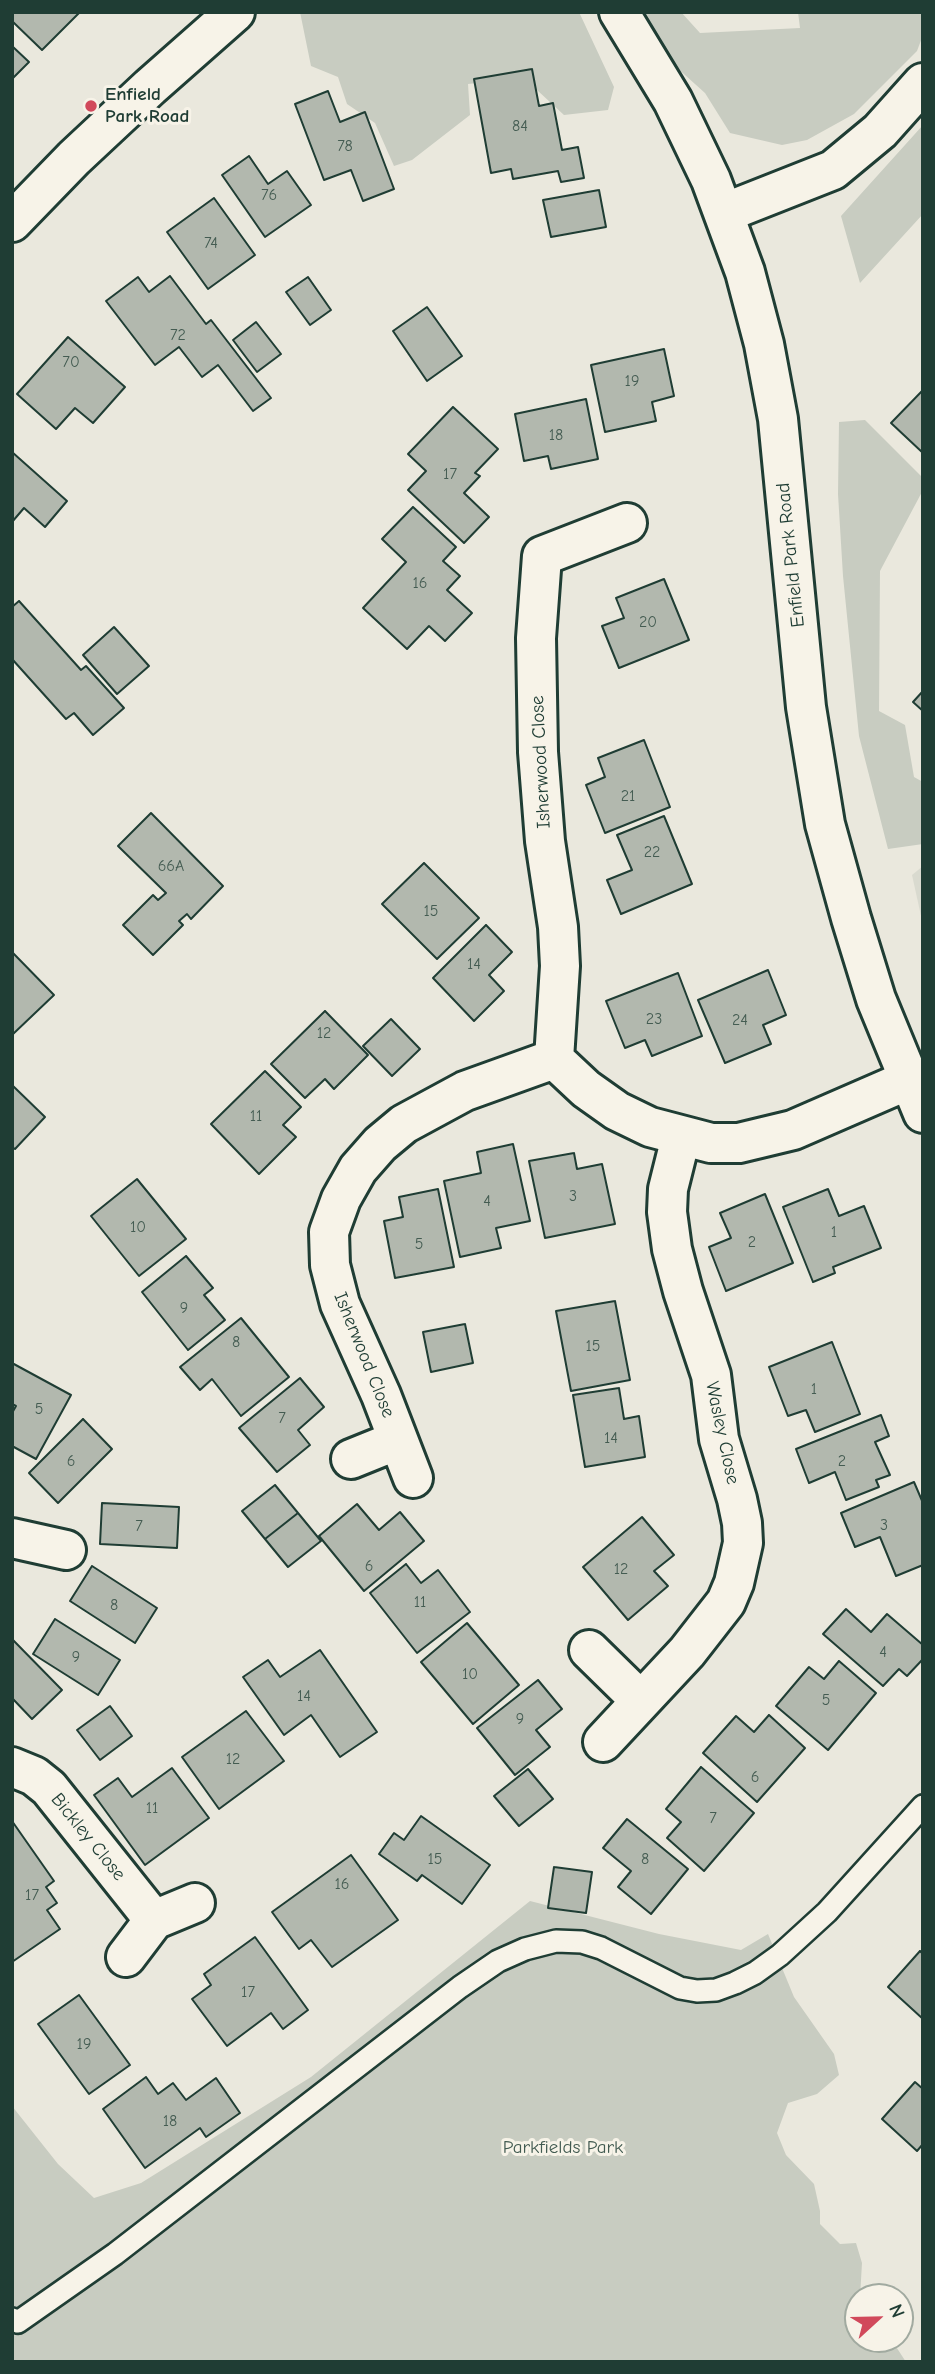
<!DOCTYPE html>
<style>
body{margin:0}
#map{position:relative;width:935px;height:2374px;overflow:hidden;background:#eae8dd;font-family:"Comic Neue",sans-serif}
canvas{display:block}
.frame{position:absolute;inset:0;border:14px solid #1f3d34;pointer-events:none}
.north{position:absolute;left:844px;top:2283px;width:70px;height:70px;box-sizing:border-box;background:#f7f3e8;border:2px solid #a1aaa0;border-radius:50%;rotate:68deg;font-size:19px;font-weight:700;line-height:28px;text-align:center;color:#1f3d34}
.north::after{content:'';display:block;margin:auto;width:24px;height:32px;background:#d1495b;clip-path:polygon(50% 0,100% 100%,50% 72%,0 100%)}
</style>
<div id="map">
<canvas width="935" height="2374"></canvas>
<div class="frame"></div>
<div class="north">N</div>
</div>
<script>
const ctx = document.querySelector('canvas').getContext('2d');
ctx.lineJoin = 'round';
function fill(path, color) {
  ctx.fillStyle = color;
  ctx.fill(path, 'evenodd');
}
function shape(rows) {
  const path = new Path2D();
  for (const r of rows) {
    path.moveTo(r[0], r[1]);
    for (let i = 2; i < r.length; i += 2) path.lineTo(r[i], r[i + 1]);
  }
  return path;
}
function strokePath(path, color, width, dash) {
  ctx.strokeStyle = color;
  ctx.lineWidth = width;
  ctx.lineCap = dash ? 'butt' : 'round';
  ctx.setLineDash(dash || []);
  ctx.stroke(path);
}
function label(font, color, halo, rows, align = 'center') {
  ctx.font = font + ' "Comic Neue",sans-serif';
  ctx.lineWidth = 6;
  ctx.setLineDash([]);
  ctx.textBaseline = 'middle';
  ctx.strokeStyle = halo;
  ctx.fillStyle = color;
  for (const [text, x, y, turn = 0] of rows) {
    ctx.save();
    ctx.translate(x, y);
    ctx.rotate((+turn || 0) * Math.PI / 180);
    ctx.textAlign = isNaN(turn) ? turn : align;
    if (halo) ctx.strokeText(text, 0, 0);
    ctx.fillText(text, 0, 0);
    ctx.restore();
  }
}
const built = shape([
 [923,866,923,925,912,875]
]);
const green = shape([
 [300,12,579,12,614,87,608,110,564,115,524,78,468,84,470,115,412,160,394,166,375,123,347,104,338,77,311,66],
 [637,12,681,12,700,33,800,28,798,12,923,12,923,35,917,51,854,114,807,140,782,145,730,133,705,93,665,57],
 [923,125,923,214,860,283,841,216],
 [865,420,923,478,923,490,880,571,879,711,905,725,914,777,923,782,923,844,888,849,859,736,843,576,838,494,839,422],
 [530,1901,659,1934,741,1950,768,1934,794,1997,834,2054,839,2075,817,2094,788,2103,777,2133,786,2155,814,2184,820,2211,820,2224,840,2244,856,2243,862,2263,860,2297,858,2297,858,2339,891,2339,906,2362,12,2362,12,2106,58,2164,94,2198,141,2183,311,2077]
]);
const building = shape([
 [12,12,80,12,42,50,12,21,12,12],
 [12,46,29,62,12,79,12,46],
 [532,69,539,106,553,103,562,150,578,147,584,178,561,182,558,171,513,179,511,169,491,173,474,79,532,69],
 [328,91,340,122,365,112,394,189,363,201,351,170,324,180,295,104,328,91],
 [249,156,268,184,287,171,311,205,265,237,222,175,249,156],
 [599,190,606,227,551,237,543,200,599,190],
 [214,198,255,255,208,289,167,232,214,198],
 [170,276,206,324,211,320,271,398,253,411,218,365,202,377,179,347,155,365,106,301,138,277,149,292,170,276],
 [308,277,331,310,310,325,286,292,308,277],
 [427,307,462,356,427,381,393,331,427,307],
 [256,322,281,354,257,372,233,340,256,322],
 [68,337,125,387,93,423,75,408,56,429,17,394,68,337],
 [664,349,674,396,652,402,656,421,605,432,591,365,664,349],
 [923,390,923,453,891,423,923,390],
 [586,399,598,459,551,469,548,456,524,461,515,414,586,399],
 [453,407,498,449,475,473,480,476,464,493,489,517,464,543,408,490,426,471,408,454,453,407],
 [12,452,67,501,45,527,24,508,12,522,12,452],
 [413,507,456,547,443,561,460,576,447,590,472,613,445,641,429,626,407,649,363,608,406,562,382,539,413,507],
 [664,579,689,640,619,668,602,626,624,618,616,598,664,579],
 [19,601,81,670,86,666,124,708,93,735,74,713,66,719,12,659,12,607,19,601],
 [114,627,149,666,117,694,83,655,114,627],
 [923,691,923,711,913,702,923,691],
 [644,740,670,807,605,833,586,785,605,777,598,758,644,740],
 [151,813,223,886,191,919,187,914,179,921,183,925,153,955,123,925,153,895,158,900,166,893,118,846,151,813],
 [664,816,692,884,621,914,607,880,632,870,617,835,664,816],
 [424,863,479,918,437,959,382,904,424,863],
 [486,925,512,952,489,975,504,991,474,1021,433,978,486,925],
 [12,952,54,995,12,1035,12,952],
 [768,970,786,1015,763,1025,771,1044,725,1063,698,1000,768,970],
 [678,973,702,1036,652,1056,645,1040,625,1048,606,1001,678,973],
 [325,1011,368,1055,334,1089,325,1079,305,1098,271,1064,325,1011],
 [391,1019,420,1049,392,1076,363,1046,391,1019],
 [265,1071,301,1107,283,1125,296,1137,259,1174,211,1124,265,1071],
 [12,1085,45,1117,15,1149,12,1147,12,1085],
 [513,1144,530,1221,496,1228,501,1248,460,1257,444,1181,481,1173,477,1152,513,1144],
 [574,1153,577,1169,602,1164,615,1224,545,1238,529,1161,574,1153],
 [137,1179,186,1239,139,1276,91,1216,137,1179],
 [438,1189,454,1267,395,1278,384,1221,403,1217,399,1197,438,1189],
 [828,1189,839,1216,864,1206,881,1248,833,1267,835,1273,813,1282,783,1207,828,1189],
 [765,1194,793,1263,726,1291,709,1247,731,1238,720,1213,765,1194],
 [186,1256,213,1288,204,1295,225,1320,188,1350,142,1292,186,1256],
 [615,1301,630,1380,571,1391,556,1311,615,1301],
 [241,1318,289,1377,241,1416,212,1379,200,1390,180,1367,241,1318],
 [465,1324,473,1363,431,1372,423,1332,465,1324],
 [832,1342,860,1414,815,1432,806,1410,788,1416,769,1367,832,1342],
 [12,1363,71,1395,36,1459,12,1446,12,1413,16,1406,12,1404,12,1363],
 [300,1378,324,1407,298,1430,310,1445,277,1472,239,1428,300,1378],
 [619,1388,624,1419,639,1416,645,1457,585,1467,573,1395,619,1388],
 [881,1415,889,1436,875,1442,890,1475,876,1480,879,1487,846,1500,835,1472,809,1483,796,1449,881,1415],
 [83,1419,112,1449,58,1503,29,1473,83,1419],
 [914,1482,923,1503,923,1565,896,1576,880,1537,855,1547,841,1513,914,1482],
 [275,1485,298,1513,265,1539,242,1511,275,1485],
 [102,1503,179,1507,177,1548,100,1544,102,1503],
 [357,1504,379,1530,400,1512,424,1541,364,1591,319,1536,357,1504],
 [298,1513,321,1541,288,1567,265,1539,298,1513],
 [642,1517,674,1555,654,1571,668,1586,628,1620,583,1567,642,1517],
 [406,1564,421,1583,438,1570,470,1612,417,1653,370,1593,406,1564],
 [92,1566,157,1608,135,1643,70,1601,92,1566],
 [846,1609,871,1632,887,1614,923,1645,923,1659,907,1676,899,1669,883,1686,823,1634,846,1609],
 [55,1619,120,1660,98,1695,33,1654,55,1619],
 [467,1623,519,1685,473,1724,421,1662,467,1623],
 [12,1639,62,1690,32,1719,12,1698,12,1639],
 [320,1650,377,1732,340,1757,311,1715,284,1735,243,1677,268,1660,280,1677,320,1650],
 [839,1661,876,1693,828,1750,776,1706,809,1667,824,1679,839,1661],
 [538,1680,562,1709,536,1730,550,1747,515,1775,477,1728,538,1680],
 [110,1706,132,1736,100,1760,77,1730,110,1706],
 [246,1711,284,1761,219,1809,182,1757,246,1711],
 [769,1715,805,1748,757,1802,703,1753,736,1716,754,1732,769,1715],
 [701,1767,754,1813,704,1871,667,1838,681,1822,666,1809,701,1767],
 [172,1768,209,1818,145,1865,94,1795,118,1778,132,1797,172,1768],
 [528,1769,553,1799,519,1826,494,1796,528,1769],
 [421,1816,490,1865,462,1904,422,1875,417,1881,379,1854,394,1833,404,1840,421,1816],
 [627,1819,688,1869,651,1914,618,1887,631,1871,603,1848,627,1819],
 [12,1821,54,1881,46,1887,57,1903,47,1910,60,1929,12,1962,12,1821],
 [351,1855,398,1920,332,1967,311,1940,299,1949,272,1912,351,1855],
 [554,1867,592,1872,586,1913,548,1908,554,1867],
 [255,1937,308,2010,283,2029,271,2013,227,2046,192,1999,211,1985,204,1974,255,1937],
 [920,1951,923,1954,923,2019,888,1987,920,1951],
 [79,1995,130,2065,89,2094,38,2024,79,1995],
 [146,2077,158,2094,173,2083,186,2100,216,2078,240,2113,206,2137,200,2128,145,2168,103,2109,146,2077],
 [915,2082,923,2089,923,2144,917,2151,882,2119,915,2082]
]);
const lane = shape([
 [12,2319,18,2322,115,2254,460,1987,498,1961,525,1949,556,1941,582,1942,601,1948,680,1988,697,1991,716,1990,735,1983,755,1973,780,1955,827,1912,923,1806]
]);
const street = shape([
 [724,213,833,170,880,131,923,83],
 [12,222,74,158,150,87,235,12],
 [627,523,542,556,536,638,538,752,545,841,558,927,560,966,554,1059,586,1089,617,1111,650,1127,711,1143,739,1143,793,1130,908,1080],
 [351,1459,398,1440],
 [413,1478,381,1395,340,1304,330,1265,329,1232,341,1199,358,1169,380,1144,404,1124,465,1091,554,1059],
 [12,1538,66,1550],
 [589,1650,641,1701],
 [603,1742,687,1652,726,1602,734,1583,743,1543,742,1523,737,1499,719,1439,711,1375,683,1291,672,1249,667,1212,668,1189,681,1137],
 [12,1767,34,1776,49,1788,154,1920],
 [126,1957,154,1920,195,1903]
]);
const secondary = shape([
 [619,12,673,101,711,180,745,272,764,344,778,419,806,707,825,824,851,918,876,999,923,1113]
]);
const markers = [
 [91,106,7,"#d1495b"]
];
const numberNames = [
 ["84",520,126],
 ["78",345,146],
 ["76",269,195],
 ["74",211,243],
 ["72",178,335],
 ["70",71,362],
 ["19",632,381],
 ["18",556,435],
 ["17",450,474],
 ["16",420,583],
 ["20",648,622],
 ["21",628,796],
 ["22",652,852],
 ["66A",171,866],
 ["15",431,911],
 ["14",474,964],
 ["23",654,1019],
 ["24",740,1020],
 ["12",324,1033],
 ["11",256,1116],
 ["3",573,1196],
 ["4",487,1201],
 ["10",138,1227],
 ["1",834,1232],
 ["2",752,1242],
 ["5",419,1244],
 ["9",184,1308],
 ["8",236,1342],
 ["15",593,1346],
 ["1",814,1389],
 ["5",39,1409],
 ["7",282,1418],
 ["14",611,1438],
 ["6",71,1461],
 ["2",842,1461],
 ["3",884,1525],
 ["7",139,1526],
 ["6",369,1566],
 ["12",621,1569],
 ["11",420,1602],
 ["8",114,1605],
 ["4",883,1652],
 ["9",76,1657],
 ["10",470,1674],
 ["14",304,1696],
 ["5",826,1700],
 ["9",520,1719],
 ["12",233,1759],
 ["6",755,1777],
 ["11",152,1808],
 ["7",713,1818],
 ["15",435,1859],
 ["8",645,1859],
 ["16",342,1884],
 ["17",32,1895],
 ["17",248,1992],
 ["19",84,2044],
 ["18",170,2121]
];
const poiNames = [
 ["Enfield",105,95],
 ["Park Road",105,117]
];
const streetNames = [
 ["Enfield Park Road",791,555,-96],
 ["Isherwood Close",541,762,-93],
 ["Isherwood Close",364,1355,68],
 ["Wasley Close",722,1433,78],
 ["Bickley Close",88,1837,51]
];
const parkNames = [
 ["Parkfields Park",563,2148]
];
fill(built, '#d9dacf');
fill(green, '#c8ccc1');
fill(building, '#b2b8ae');
strokePath(building, '#1f3d34', 2);
strokePath(lane, '#1f3d34', 26);
strokePath(street, '#1f3d34', 44);
strokePath(secondary, '#1f3d34', 44);
strokePath(lane, '#f7f3e8', 21);
strokePath(street, '#f7f3e8', 38);
strokePath(secondary, '#f7f3e8', 38);
for (const [x, y, r, color] of markers) {
  const dot = new Path2D();
  dot.arc(x, y, r, 0, 2 * Math.PI);
  ctx.fillStyle = color;
  ctx.fill(dot);
  strokePath(dot, '#f7f3e8', 2.5);
}
label('16px', '#445c52', null, numberNames);
label('bold 19px', '#1f3d34', '#f7f3e8', poiNames, 'left');
label('19px', '#1f3d34', '#f7f3e8', streetNames);
label('19px', '#415a50', '#f7f3e8', parkNames);
</script>
